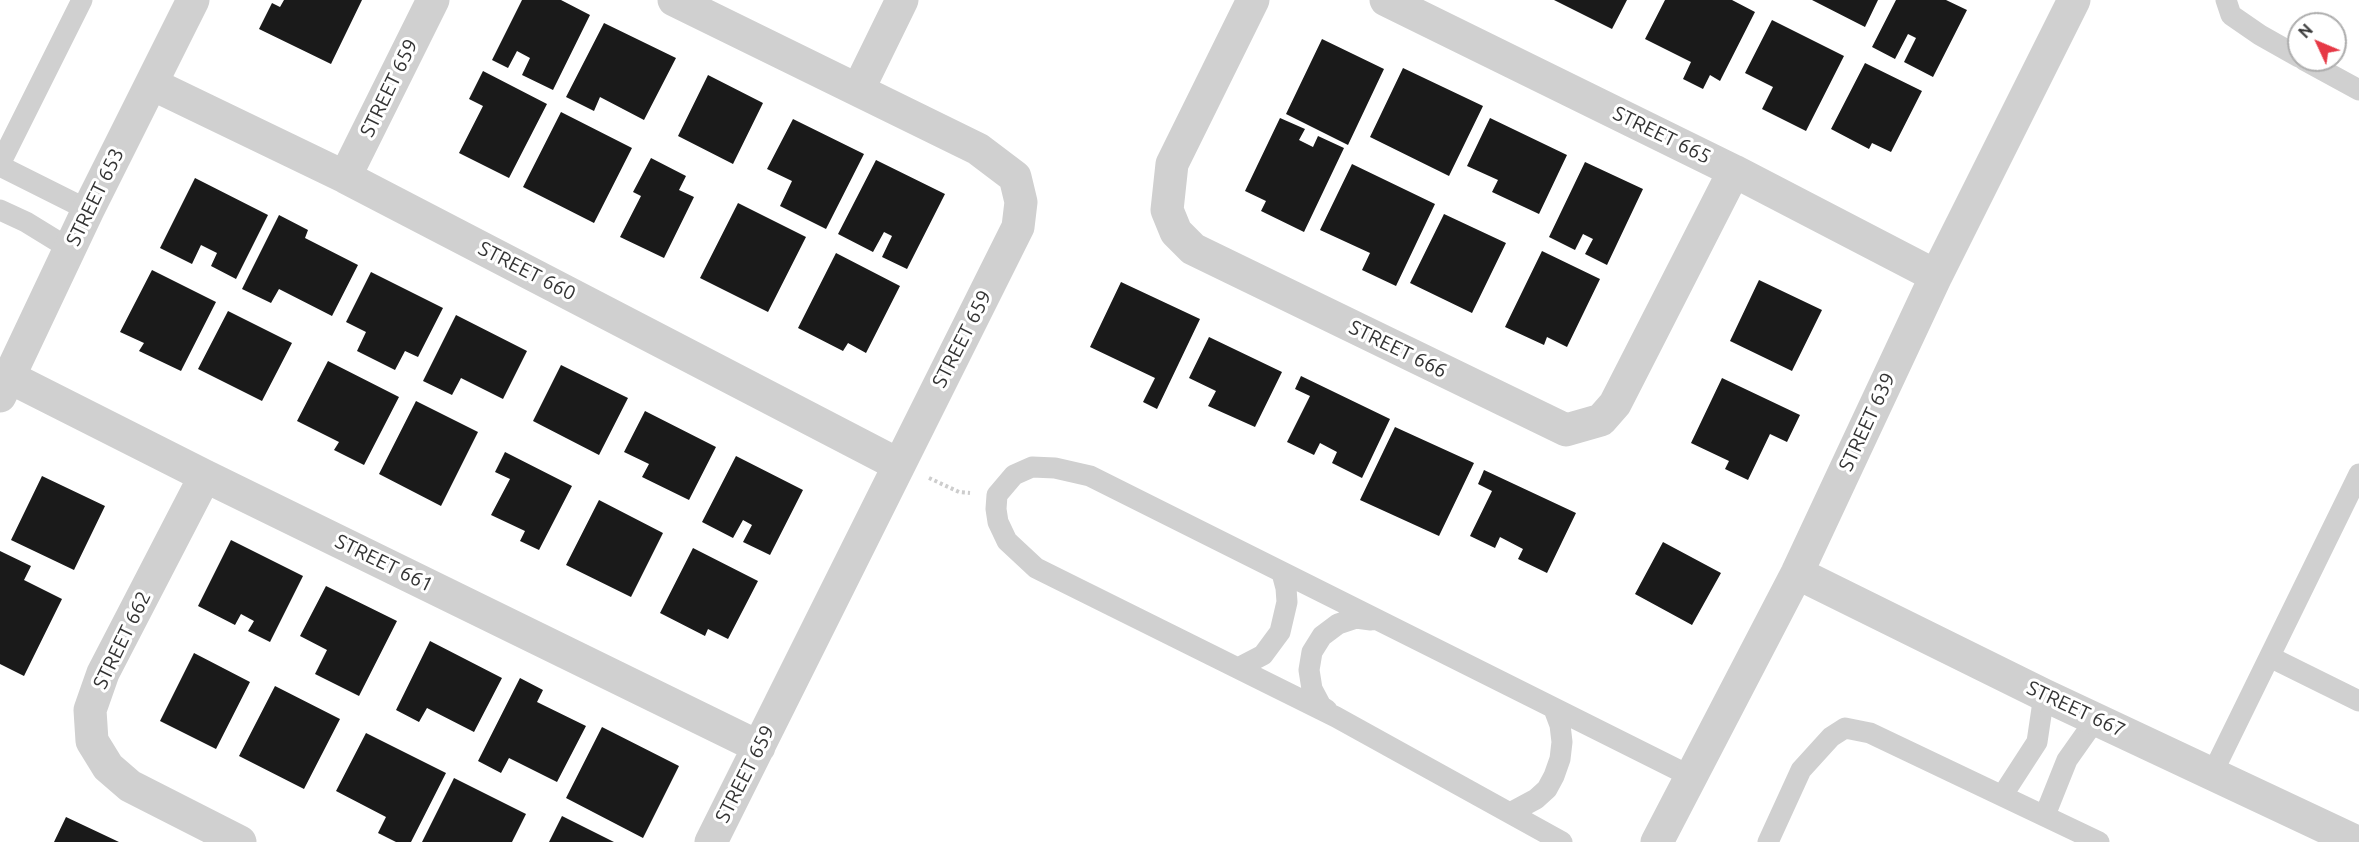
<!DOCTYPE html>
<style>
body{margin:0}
#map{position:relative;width:2359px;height:842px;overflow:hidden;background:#fff;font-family:Ubuntu,sans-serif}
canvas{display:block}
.north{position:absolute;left:2287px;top:12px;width:60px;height:60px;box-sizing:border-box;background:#fff;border:2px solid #adadad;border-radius:50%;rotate:314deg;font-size:16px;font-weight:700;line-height:24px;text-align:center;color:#333}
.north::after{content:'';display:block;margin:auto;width:21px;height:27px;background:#e63946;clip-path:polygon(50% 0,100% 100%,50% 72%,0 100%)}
</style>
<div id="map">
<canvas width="2359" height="842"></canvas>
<div class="north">N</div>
</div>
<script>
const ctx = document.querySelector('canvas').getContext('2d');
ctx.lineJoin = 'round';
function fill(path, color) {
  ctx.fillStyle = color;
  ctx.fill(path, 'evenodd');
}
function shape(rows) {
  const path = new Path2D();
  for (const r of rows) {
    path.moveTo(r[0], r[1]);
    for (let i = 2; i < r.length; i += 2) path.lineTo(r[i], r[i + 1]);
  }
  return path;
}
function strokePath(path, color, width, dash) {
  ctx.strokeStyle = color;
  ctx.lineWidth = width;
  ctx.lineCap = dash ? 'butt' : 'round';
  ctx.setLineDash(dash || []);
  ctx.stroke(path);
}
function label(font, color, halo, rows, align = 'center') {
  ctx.font = font + ' Ubuntu,sans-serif';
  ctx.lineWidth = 6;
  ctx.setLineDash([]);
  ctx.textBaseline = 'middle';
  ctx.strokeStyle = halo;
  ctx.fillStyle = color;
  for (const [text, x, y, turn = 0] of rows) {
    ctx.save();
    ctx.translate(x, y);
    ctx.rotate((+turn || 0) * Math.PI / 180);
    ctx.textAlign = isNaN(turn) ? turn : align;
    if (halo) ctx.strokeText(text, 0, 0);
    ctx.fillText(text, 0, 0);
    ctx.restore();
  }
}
const building = shape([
 [284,0,362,0,331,64,259,29,272,3,280,7],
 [522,0,561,0,590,15,553,90,522,75,530,58,517,51,508,68,492,60],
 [1554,0,1627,0,1612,29],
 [1665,0,1732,0,1755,12,1720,81,1710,75,1703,89,1683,79,1691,62,1645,39],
 [1812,0,1878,0,1865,27],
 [1896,0,1946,0,1967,10,1933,77,1904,62,1916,38,1908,34,1895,59,1872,47],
 [1772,20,1844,56,1806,131,1762,109,1773,87,1745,73],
 [604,23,676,58,644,120,600,97,594,111,566,97],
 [1322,39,1384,69,1348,145,1286,114],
 [1865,63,1922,91,1891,152,1872,143,1869,149,1831,129],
 [1403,68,1483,106,1449,176,1370,137],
 [483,71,547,104,509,178,459,153,483,106,469,99],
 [708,75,763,103,733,164,678,136],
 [561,112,632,148,594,223,523,187],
 [1280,118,1305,129,1299,140,1313,147,1318,136,1344,148,1304,232,1261,211,1266,201,1245,191],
 [1490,118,1567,155,1539,214,1492,192,1498,180,1467,166],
 [793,119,864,154,826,229,780,206,792,181,767,169],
 [651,158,686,176,679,190,694,197,664,258,620,237,641,196,633,192],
 [876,160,945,194,907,269,882,257,892,236,884,232,873,252,838,234],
 [1585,162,1643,189,1607,265,1585,254,1593,239,1583,234,1575,250,1549,237],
 [1352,164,1435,204,1396,286,1362,270,1370,253,1320,230],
 [195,178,268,215,236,279,211,266,217,253,201,245,192,264,160,248],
 [738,203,806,237,768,312,700,278],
 [1444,214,1506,243,1472,313,1410,283],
 [279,215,308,230,305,238,358,265,332,316,279,289,271,303,242,289],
 [1542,251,1600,279,1567,347,1547,337,1544,345,1505,327],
 [836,253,900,286,866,353,848,343,843,351,798,328],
 [152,270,216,302,181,371,139,351,144,343,120,332],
 [371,272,443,308,418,357,405,351,395,370,357,351,366,332,346,322],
 [1759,280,1822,310,1792,371,1730,341],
 [1121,282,1200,319,1157,409,1143,402,1155,378,1090,347],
 [228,311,292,343,262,401,198,369],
 [456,315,527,351,503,399,461,378,452,395,423,381],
 [1209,337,1282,372,1255,427,1208,406,1216,391,1189,378],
 [328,361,399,397,364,465,334,450,339,442,297,421],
 [561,365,628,398,599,455,533,421],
 [1301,376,1390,419,1362,478,1332,463,1337,452,1320,443,1314,455,1287,442,1310,396,1295,389],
 [1722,378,1800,415,1787,442,1770,434,1748,480,1725,469,1729,461,1691,443],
 [416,401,478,432,441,506,379,474],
 [645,411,716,447,689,500,642,477,649,464,624,452],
 [1395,427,1474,463,1439,536,1360,500],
 [505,452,572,486,539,550,520,541,525,531,491,515,510,479,495,472],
 [736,456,803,490,770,555,743,542,752,525,743,520,733,538,702,522],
 [1484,470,1576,513,1547,573,1518,559,1523,549,1500,537,1495,548,1470,536,1492,491,1478,484],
 [42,476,105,506,74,570,11,540],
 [599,500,663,533,631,597,566,565],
 [231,540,303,576,270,642,248,631,254,621,241,614,235,625,198,606],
 [1663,542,1721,573,1692,625,1635,594],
 [693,548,758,581,728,639,708,629,705,636,660,613],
 [0,551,31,566,24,580,62,599,24,676,0,664],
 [326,586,397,621,359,696,315,674,327,650,300,636],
 [430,641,502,678,474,732,427,708,419,722,396,710],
 [194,653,250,682,216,749,160,721],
 [520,678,543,690,537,702,586,726,557,782,509,758,501,773,478,761],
 [275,686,340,719,304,789,239,756],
 [602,727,679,766,643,838,566,798],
 [366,733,446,773,411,842,396,842,378,833,386,817,336,791],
 [454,778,526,814,512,842,422,842],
 [562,816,614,842,549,842],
 [66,817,119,842,54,842]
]);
const path = shape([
 [929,478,959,492,970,493]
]);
const lane = shape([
 [2226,0,2231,15,2260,35,2299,57],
 [2304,60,2359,90],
 [0,164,82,0],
 [0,166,88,210],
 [0,210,26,222,70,249],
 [2270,657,2359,701],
 [1238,668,1263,655,1280,632,1287,602,1286,588,1282,573],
 [1327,710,1321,706,1312,689,1309,670,1312,652,1322,636,1338,624,1356,618,1371,620],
 [2212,774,2359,474],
 [2002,796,2037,742,2044,695],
 [1510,813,1536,799,1547,789,1554,776,1560,759,1562,742,1560,725,1554,709],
 [2045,815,2067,760,2096,719],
 [1562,842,1336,717,1036,568,1007,541,998,522,996,509,997,495,1014,475,1032,467,1055,468,1090,476,1690,776],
 [1768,842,1801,770,1831,737,1845,728,1870,733,2099,842]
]);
const street = shape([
 [674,0,978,149,1015,177,1021,202,1018,227,711,842],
 [1253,0,1172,164,1167,210,1176,232,1193,249,1566,430,1601,420,1615,404,1734,171],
 [1386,0,1734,171,1936,276],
 [152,84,345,177,899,465],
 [858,90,902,0],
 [345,177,433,0],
 [9,377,205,476,759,747],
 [0,396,88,210,193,0],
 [205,476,103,673,90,710,92,741,108,767,130,786,240,842],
 [1797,573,2044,695,2357,842],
 [1657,842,1797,573,1936,276,2074,0]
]);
const streetNames = [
 ["STREET 659",389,88,-64],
 ["STREET 665",1662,135,26],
 ["STREET 653",95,197,-64],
 ["STREET 660",527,271,27],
 ["STREET 659",962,339,-63],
 ["STREET 666",1398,349,26],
 ["STREET 639",1867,422,-65],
 ["STREET 661",384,563,26],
 ["STREET 662",122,640,-64],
 ["STREET 667",2076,709,25],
 ["STREET 659",745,774,-63]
];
fill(building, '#1a1a1a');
strokePath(path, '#cdcdcd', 4, [3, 3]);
strokePath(lane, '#d0d0d0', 21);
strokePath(street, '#d0d0d0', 33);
label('20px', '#333', '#fff', streetNames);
</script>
